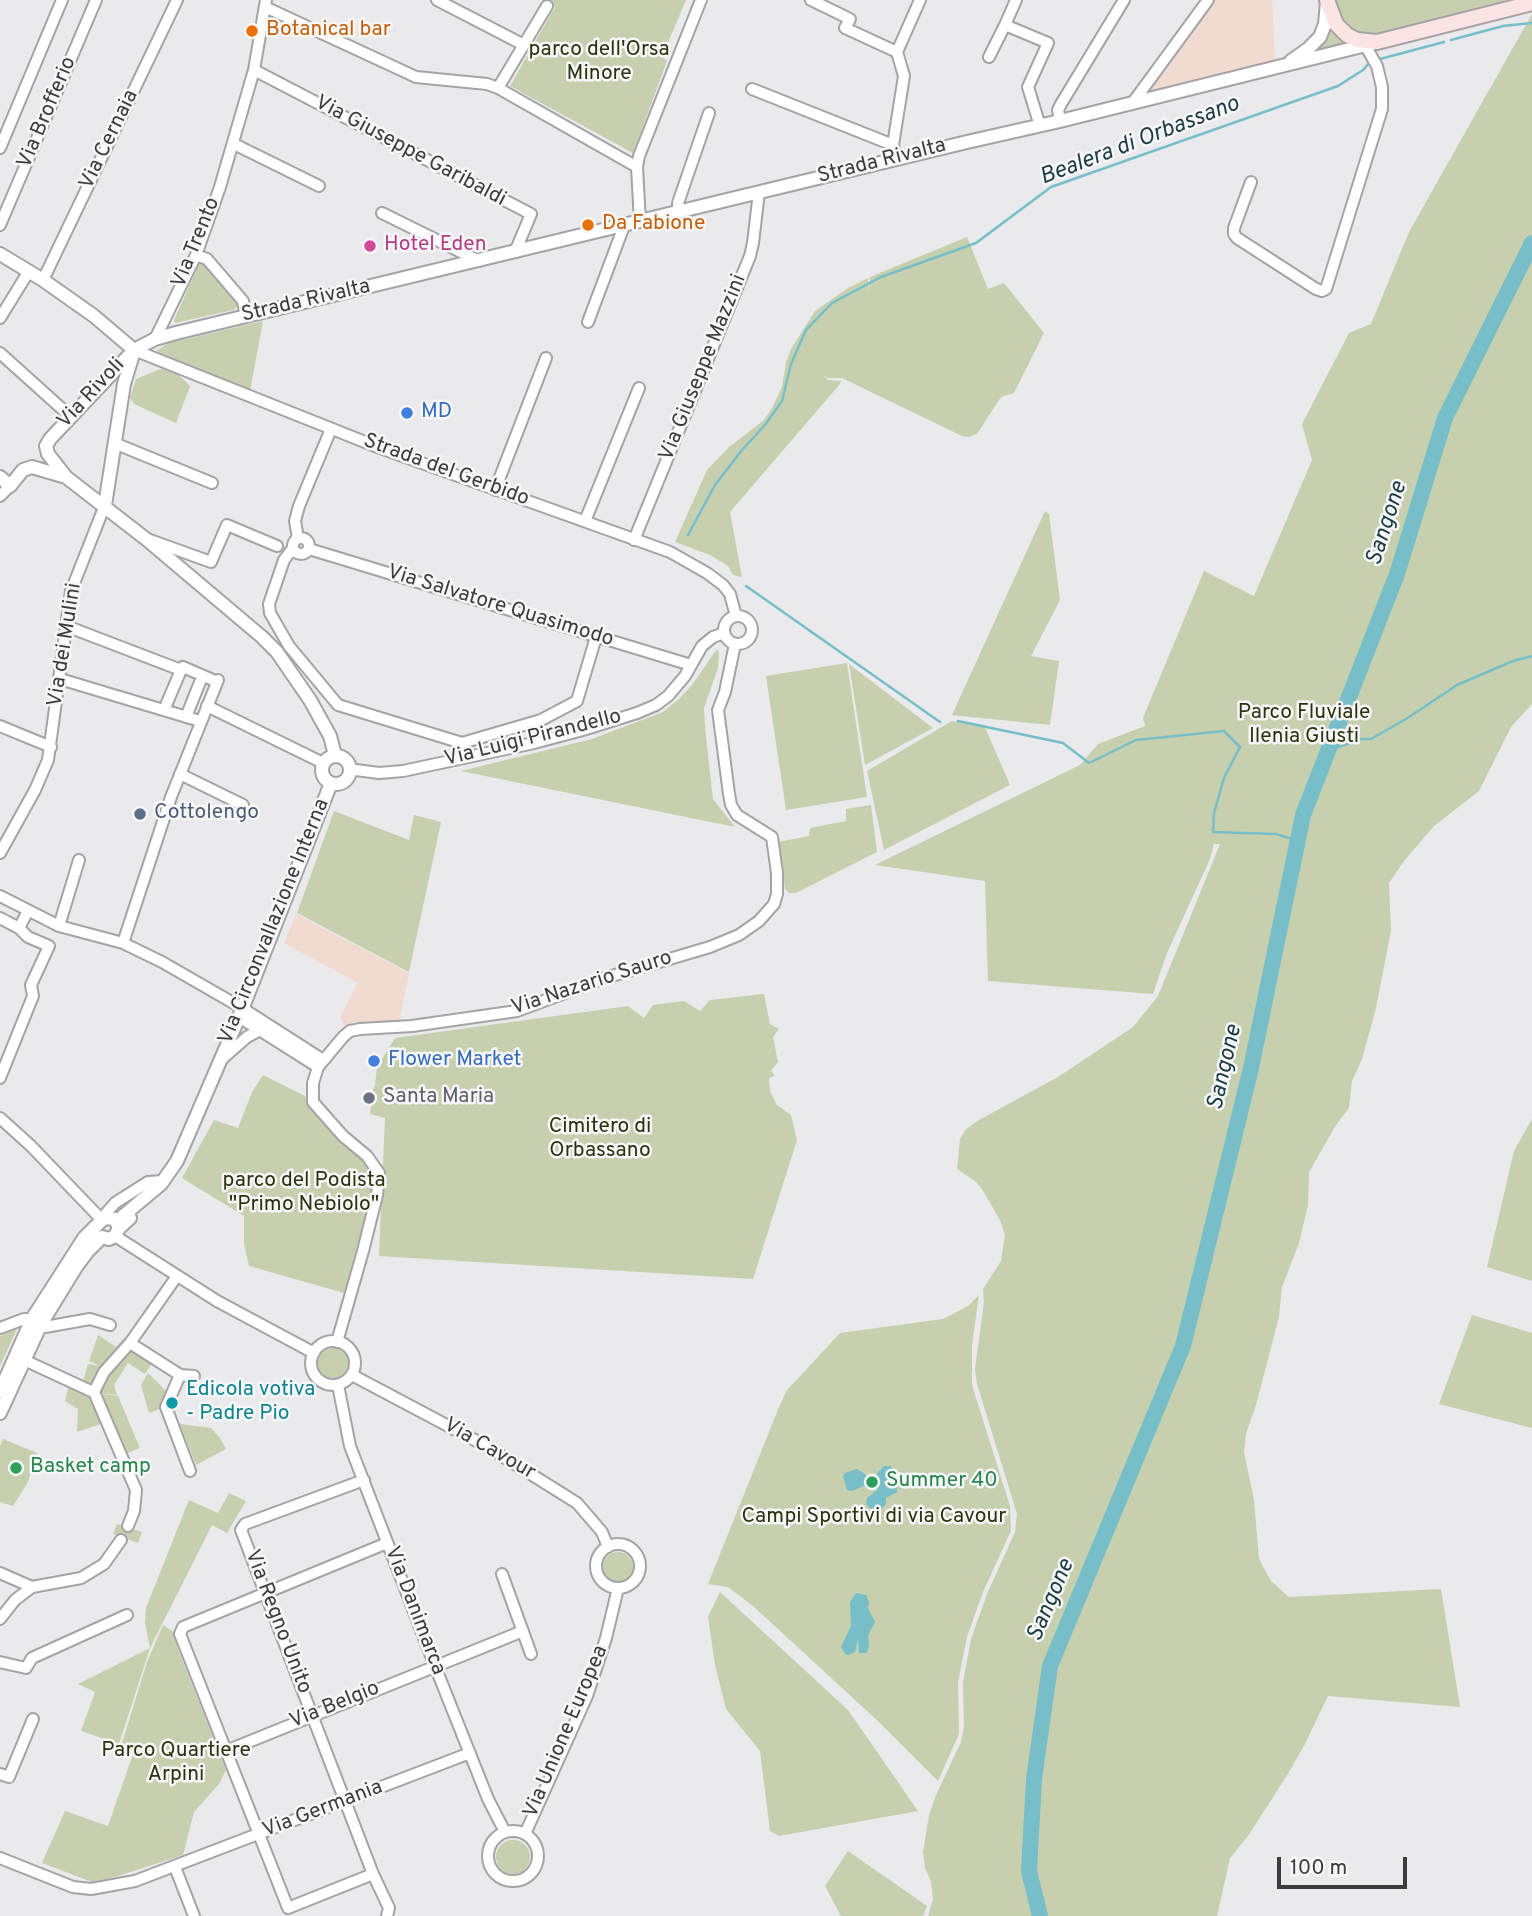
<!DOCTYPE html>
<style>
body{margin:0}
#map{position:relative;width:1532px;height:1916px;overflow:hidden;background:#eae9ec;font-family:Overpass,sans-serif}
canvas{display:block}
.scale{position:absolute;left:1277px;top:1857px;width:130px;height:32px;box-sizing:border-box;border:4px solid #3d3c3d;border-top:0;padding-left:9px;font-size:21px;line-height:24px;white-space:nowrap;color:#3d3c3d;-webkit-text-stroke:5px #f7f6f9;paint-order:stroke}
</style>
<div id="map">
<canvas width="1532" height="1916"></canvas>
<div class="scale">100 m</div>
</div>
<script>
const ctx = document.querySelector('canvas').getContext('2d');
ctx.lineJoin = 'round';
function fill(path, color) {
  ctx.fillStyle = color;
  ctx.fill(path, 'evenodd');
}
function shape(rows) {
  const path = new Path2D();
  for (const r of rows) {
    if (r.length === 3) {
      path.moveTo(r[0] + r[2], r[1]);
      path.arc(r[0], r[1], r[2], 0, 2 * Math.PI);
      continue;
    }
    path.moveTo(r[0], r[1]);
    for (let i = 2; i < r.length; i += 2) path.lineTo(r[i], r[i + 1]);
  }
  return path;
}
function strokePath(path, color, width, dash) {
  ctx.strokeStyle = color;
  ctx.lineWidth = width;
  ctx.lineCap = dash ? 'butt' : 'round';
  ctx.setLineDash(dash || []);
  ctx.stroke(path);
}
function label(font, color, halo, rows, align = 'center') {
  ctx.font = font + ' Overpass,sans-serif';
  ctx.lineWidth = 5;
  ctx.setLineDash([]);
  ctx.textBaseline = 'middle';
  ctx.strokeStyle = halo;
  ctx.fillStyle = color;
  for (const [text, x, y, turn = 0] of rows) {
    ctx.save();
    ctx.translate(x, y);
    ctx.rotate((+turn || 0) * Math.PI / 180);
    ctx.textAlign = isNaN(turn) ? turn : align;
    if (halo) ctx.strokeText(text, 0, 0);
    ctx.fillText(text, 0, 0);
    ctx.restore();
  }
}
const industrial = shape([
 [1203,0,1272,0,1275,60,1135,95],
 [296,914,409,973,399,1023,346,1028,340,1017,358,983,284,943]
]);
const green = shape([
 [550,0,686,0,662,57,667,61,633,153,510,86,555,7],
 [1332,0,1518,0,1377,38,1359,36,1340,22],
 [1532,14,1532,704,1511,727,1479,791,1434,826,1404,861,1389,883,1391,931,1376,1008,1362,1059,1352,1081,1349,1108,1336,1125,1309,1172,1308,1205,1299,1243,1282,1287,1279,1317,1256,1405,1246,1434,1244,1452,1254,1500,1259,1559,1271,1581,1289,1597,1441,1589,1460,1707,1328,1696,1304,1746,1286,1777,1248,1836,1230,1858,1217,1916,928,1916,933,1899,931,1881,925,1868,923,1852,929,1815,936,1795,961,1742,964,1727,963,1682,971,1639,987,1594,1015,1532,1017,1514,977,1384,975,1369,984,1302,983,1289,1001,1261,1005,1235,1000,1220,982,1189,975,1181,957,1169,960,1139,966,1129,979,1120,1058,1077,1133,1027,1158,996,1220,844,1214,844,1210,859,1167,953,1153,994,988,981,985,881,875,865,1080,765,1098,744,1145,726,1143,718,1204,571,1254,596,1312,460,1302,424,1349,333,1371,324,1409,232],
 [1329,21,1348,41,1348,44,1312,57,1312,51],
 [967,237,988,289,1004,283,1044,333,1014,393,1001,397,977,434,969,437,962,436,842,378,828,378,823,375,828,380,841,381,840,384,730,512,742,577,733,575,728,566,710,555,675,542,707,470,729,447,763,421,771,410,782,387,786,362,791,349,815,311,848,288,868,278,869,292,870,277],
 [200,262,204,262,238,301,238,306,233,310,175,323,174,320],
 [263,321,250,391,156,351,169,343],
 [163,368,178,374,190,386,176,423,134,404,130,398,136,379],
 [1045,511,1049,514,1060,600,1031,656,1059,661,1050,725,952,715],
 [717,649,719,653,718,668,704,708,705,727,713,799,735,827,461,771,592,739,663,712,679,699,692,685],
 [847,663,867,797,786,810,766,676],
 [849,664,933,728,865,765],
 [952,721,984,725,1010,785,884,850,867,771],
 [871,805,877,852,796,893,789,893,785,889,778,842,809,836,810,828,846,821,846,809],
 [334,811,409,840,414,815,441,822,409,972,297,913],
 [764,994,770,1024,779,1029,773,1037,778,1062,771,1071,775,1076,769,1078,770,1091,777,1105,791,1115,797,1140,753,1279,379,1256,385,1118,370,1114,371,1107,377,1095,371,1092,375,1086,377,1067,395,1038,628,1006,644,1018,653,1005,684,1001,700,1011,710,1000],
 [263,1075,305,1096,308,1104,365,1161,373,1174,372,1192,344,1293,249,1266,244,1244,244,1216,182,1178,214,1120,238,1128,252,1092],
 [1532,1119,1532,1281,1487,1267,1514,1151],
 [979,1295,972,1345,972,1385,1010,1506,1011,1531,983,1592,967,1637,958,1682,959,1734,938,1781,880,1723,753,1606,728,1587,708,1584,779,1407,787,1390,803,1373,840,1333,943,1319,968,1306],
 [1472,1315,1532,1333,1532,1428,1439,1404],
 [18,1327,0,1366,0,1336],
 [98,1335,116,1347,124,1338,154,1360,145,1374,128,1363,114,1385,117,1395,91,1393,118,1396,140,1448,115,1458,101,1419,101,1424,77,1432,78,1409,65,1401,69,1385,82,1384,88,1364,100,1366,89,1361],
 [333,1363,15],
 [148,1373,168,1393,160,1409,149,1413,141,1385],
 [180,1424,211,1428,220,1438,226,1449,196,1465],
 [3,1439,37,1453,28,1482,13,1506,0,1502,0,1446],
 [229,1493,246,1501,227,1533,212,1525,150,1648,119,1744,81,1731,95,1692,78,1684,150,1648,145,1623,146,1608,189,1500,218,1513],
 [117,1524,142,1532,138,1543,113,1534],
 [618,1567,15],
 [720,1592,848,1710,918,1811,779,1836,770,1831,760,1751,726,1709,715,1665,708,1617],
 [163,1625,174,1632,178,1649,226,1770,219,1784,194,1812,183,1855,115,1877,92,1882,42,1863,65,1811,108,1826,134,1751,122,1743,147,1662],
 [513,1857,17],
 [848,1851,927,1906,923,1916,841,1916,825,1886]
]);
const water = shape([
 [884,1466,890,1466,895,1470,897,1492,886,1498,886,1504,880,1511,874,1512,866,1504,867,1498,877,1490,879,1485,877,1473],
 [857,1469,866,1475,866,1485,852,1491,847,1490,843,1476,845,1473],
 [856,1593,866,1595,869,1602,868,1608,875,1622,868,1635,869,1645,867,1653,859,1653,858,1639,855,1652,848,1655,845,1654,841,1647,851,1626,850,1602]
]);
const stream = shape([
 [1451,40,1503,26,1532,23],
 [1380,59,1444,42],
 [688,535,715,485,742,450,765,425,782,401,791,364,806,330,832,303,881,277,976,243,1051,187,1338,86,1363,70,1369,63],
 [746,586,940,722],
 [958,721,1063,743,1089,763,1136,740,1224,731,1240,747,1224,778,1214,813,1213,832,1276,834,1298,841],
 [1330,750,1361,739,1371,739,1406,719,1457,685,1513,661,1532,656]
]);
const river = shape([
 [1040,1916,1029,1871,1034,1779,1050,1666,1183,1346,1251,1068,1303,815,1397,574,1445,418,1532,243]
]);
const minor = shape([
 [437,0,524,45],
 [811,0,850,19,845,28,897,52],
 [265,7,416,77,487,84,498,88,637,167],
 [1005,25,1016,0],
 [989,57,1005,25,1048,43,1028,87,1040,126],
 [254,70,531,214,515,252],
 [498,88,547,6],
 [752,89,893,145],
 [1134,101,1208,0],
 [1060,121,1058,110,1061,104,1124,0],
 [234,144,319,186],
 [0,148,62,0],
 [896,159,893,145,904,76,897,52,920,0],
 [1251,182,1234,228,1234,234,1237,238,1316,289,1322,291,1326,289,1382,109,1382,87,1377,66,1365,45],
 [678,212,678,203,709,113],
 [382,213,479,261],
 [640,222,637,167,639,156,701,0],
 [0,225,96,0],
 [196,255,207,259,243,301,246,316],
 [43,280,177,0],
 [0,318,29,271],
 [588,322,624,226],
 [155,339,196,255,220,187,254,70,266,0],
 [134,350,380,448,670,552,707,573,723,585,730,594,736,616],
 [0,353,71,417],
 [114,443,212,483],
 [495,490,546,358],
 [0,496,10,486],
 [585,521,639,388],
 [301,546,8],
 [298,538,295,521,299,506,331,429],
 [150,540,211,562,227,525,277,546],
 [634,540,750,256,753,243,759,192],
 [293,548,284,560,269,604,270,613,289,646,338,705,462,743,541,720,577,701,596,637],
 [309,549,691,665],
 [738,630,14],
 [66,626,181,670,183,667,213,680],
 [60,679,200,721],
 [207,706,323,763],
 [164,710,181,670],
 [186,717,200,682],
 [0,726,51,747],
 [350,772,356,770,379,773,403,771,534,743,583,730,637,713,656,705,668,696,685,676,702,646,713,637,724,633],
 [180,774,243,805],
 [0,853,35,790,48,760,71,591,105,505],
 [0,896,59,926,123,943,162,962,242,1008,323,1060],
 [0,918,19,928,28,911],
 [59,926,79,860],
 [123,943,171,797,218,680],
 [239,1017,318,1067],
 [222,1059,247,1037,260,1030],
 [0,1078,33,996,31,985,49,946,28,937,19,928],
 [0,1118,31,1146,101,1219,115,1203,148,1182,164,1181],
 [115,1236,217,1301,314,1353],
 [0,1328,24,1319,32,1319,45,1327,90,1319,110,1325],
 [333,1363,22],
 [337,1342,363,1251,377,1195,379,1173,367,1156,343,1136,313,1102,313,1083,318,1067,343,1037,350,1031,360,1029,412,1026,517,1011,605,978,710,947,739,935,759,921,774,904,777,894,777,873,772,837,737,815,731,805,729,794,718,710,725,692,735,644],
 [130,1343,180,1375,194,1376],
 [24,1360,91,1391],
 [180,1375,166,1407,190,1471],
 [352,1375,486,1446,577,1503,602,1532,608,1547],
 [338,1385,350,1446,435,1666,488,1799,505,1832],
 [364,1480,245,1524,241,1530,373,1874,389,1908,387,1916],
 [128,1526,134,1511,136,1490,94,1392,104,1372,130,1343,177,1276],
 [618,1566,22],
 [0,1573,32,1587],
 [502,1574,531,1654],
 [0,1619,15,1600,32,1587,81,1578,104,1564,121,1540],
 [0,1662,26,1668,32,1658,127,1615],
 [226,1751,523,1631],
 [0,1774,9,1777,33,1719],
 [513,1856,25],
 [525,1834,587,1696,606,1638,618,1588],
 [0,1858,73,1887,91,1889,135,1881,470,1753],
 [175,1867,194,1916],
 [373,1874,288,1908,180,1634,183,1627,387,1543]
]);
const tertiary = shape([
 [1291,61,1308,49,1320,37,1325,24,1327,2],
 [0,254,43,280,94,316,134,350],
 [0,477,10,486,23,470,32,467,66,477],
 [105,505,124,384,134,351],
 [335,755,330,736,310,700,277,652,262,637,146,539,66,477,48,454,46,446,50,439,134,350,155,339,176,333,967,142,1060,121,1374,43],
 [336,770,14],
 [117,1221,161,1184,177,1161,239,1017,331,783],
 [0,1391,32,1319,84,1238,104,1218,115,1219,119,1228],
 [0,1413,41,1324,76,1267,88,1251,102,1237,109,1239,115,1236,119,1228,130,1218]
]);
const secondary = shape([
 [1327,0,1336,24,1347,35,1357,40,1377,42,1532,3]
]);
const markers = [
 [252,31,7,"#e8710a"],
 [588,225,7,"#e8710a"],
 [370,246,7,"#d1479c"],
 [407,413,7,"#3f7fe0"],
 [140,814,7,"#5c6f8a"],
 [374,1061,7,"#3f7fe0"],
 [369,1098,7,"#6b7280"],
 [172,1403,7,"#0f9aa8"],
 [16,1468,7,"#2e9e5b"],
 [872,1482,7,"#2e9e5b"]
];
const foodNames = [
 ["Botanical bar",266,31],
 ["Da Fabione",602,225]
];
const parkNames = [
 ["parco dell'Orsa",599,51],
 ["Minore",599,75],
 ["Parco Fluviale",1304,714],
 ["Ilenia Giusti",1304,738],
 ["Cimitero di",600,1128],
 ["Orbassano",600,1152],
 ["parco del Podista",304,1182],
 ["\"Primo Nebiolo\"",304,1206],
 ["Campi Sportivi di via Cavour",874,1518],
 ["Parco Quartiere",176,1752],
 ["Arpini",176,1776]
];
const streetNames = [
 ["Via Brofferio",48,113,-67],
 ["Via Cernaia",110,140,-64],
 ["Via Giuseppe Garibaldi",410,152,28],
 ["Strada Rivalta",882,162,-14],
 ["Via Trento",197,243,-68],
 ["Strada Rivalta",306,302,-13],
 ["Via Giuseppe Mazzini",704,368,-68],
 ["Via Rivoli",92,394,-47],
 ["Strada del Gerbido",446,471,20],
 ["Via Salvatore Quasimodo",500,607,17],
 ["Via dei Mulini",66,645,-81],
 ["Via Luigi Pirandello",533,739,-14],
 ["Via Circonvallazione Interna",275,922,-68],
 ["Via Nazario Sauro",592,984,-18],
 ["Via Cavour",489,1450,30],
 ["Via Danimarca",414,1611,69],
 ["Via Regno Unito",277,1622,69],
 ["Via Belgio",335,1706,-22],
 ["Via Unione Europea",567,1732,-67],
 ["Via Germania",323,1810,-21]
];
const hotelNames = [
 ["Hotel Eden",384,246]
];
const shopNames = [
 ["MD",421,413],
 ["Flower Market",388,1061]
];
const serviceNames = [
 ["Cottolengo",154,814]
];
const worshipNames = [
 ["Santa Maria",383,1098]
];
const cultureNames = [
 ["Edicola votiva",186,1391],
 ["- Padre Pio",186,1415]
];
const leisureNames = [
 ["Basket camp",30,1468],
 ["Summer 40",886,1482]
];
const waterNames = [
 ["Bealera di Orbassano",1140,142,-21],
 ["Sangone",1388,524,-72],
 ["Sangone",1226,1068,-77],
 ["Sangone",1052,1601,-67]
];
fill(industrial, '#f1dacf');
fill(green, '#c6d0ae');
fill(water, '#77bec9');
strokePath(stream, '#77bec9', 2.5);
strokePath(river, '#77bec9', 16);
strokePath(minor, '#a4a4a7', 14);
strokePath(tertiary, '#a4a4a7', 16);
strokePath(secondary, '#a4a4a7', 18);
strokePath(minor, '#fff', 10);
strokePath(tertiary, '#fff', 12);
strokePath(secondary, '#fde4e4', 14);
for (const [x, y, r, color] of markers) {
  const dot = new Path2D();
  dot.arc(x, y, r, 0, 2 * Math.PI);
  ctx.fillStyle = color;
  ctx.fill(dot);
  strokePath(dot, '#f7f6f9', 2.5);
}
label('21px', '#c56008', '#f7f6f9', foodNames, 'left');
label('21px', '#2b330b', '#f7f6f9', parkNames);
label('21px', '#3d3c3d', '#f7f6f9', streetNames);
label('21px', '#b23c85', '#f7f6f9', hotelNames, 'left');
label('21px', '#366cbe', '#f7f6f9', shopNames, 'left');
label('21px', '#4e5e75', '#f7f6f9', serviceNames, 'left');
label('21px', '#5b616d', '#f7f6f9', worshipNames, 'left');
label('21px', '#0d838f', '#f7f6f9', cultureNames, 'left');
label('21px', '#27864d', '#f7f6f9', leisureNames, 'left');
label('italic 23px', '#1a3c42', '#f7f6f9', waterNames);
</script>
